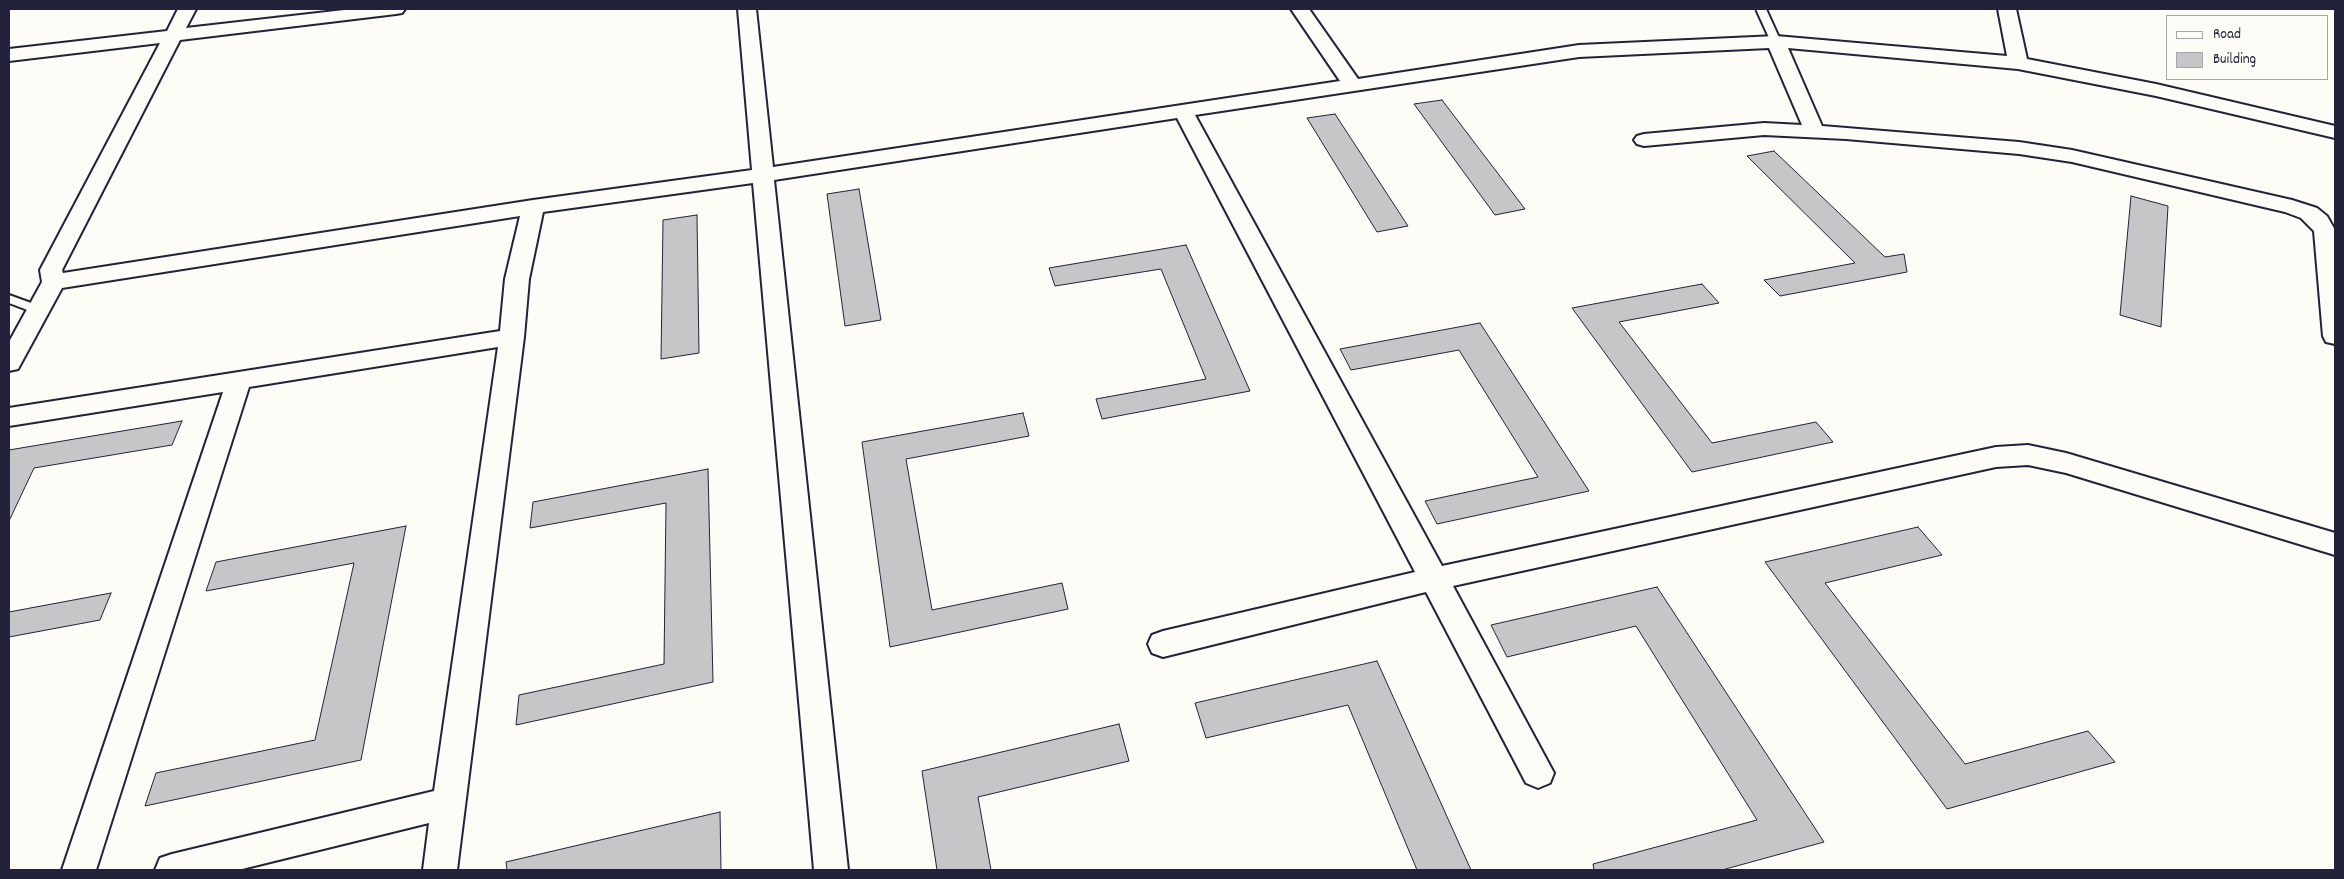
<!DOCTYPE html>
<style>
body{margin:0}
#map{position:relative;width:2344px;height:879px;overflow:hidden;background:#fdfcf7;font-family:Dekko,sans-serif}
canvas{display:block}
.frame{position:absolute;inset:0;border:10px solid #22223b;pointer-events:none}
.legend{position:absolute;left:2166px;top:15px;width:162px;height:65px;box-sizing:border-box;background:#fdfcf7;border:1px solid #a5a5ac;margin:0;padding:6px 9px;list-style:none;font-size:15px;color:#22223b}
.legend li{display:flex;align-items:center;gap:10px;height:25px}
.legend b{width:25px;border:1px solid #a5a5ac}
</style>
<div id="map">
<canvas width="2344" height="879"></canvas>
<div class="frame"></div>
<ul class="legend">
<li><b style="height:6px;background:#fdfcf7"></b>Road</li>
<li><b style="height:14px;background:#c6c6c8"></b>Building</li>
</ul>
</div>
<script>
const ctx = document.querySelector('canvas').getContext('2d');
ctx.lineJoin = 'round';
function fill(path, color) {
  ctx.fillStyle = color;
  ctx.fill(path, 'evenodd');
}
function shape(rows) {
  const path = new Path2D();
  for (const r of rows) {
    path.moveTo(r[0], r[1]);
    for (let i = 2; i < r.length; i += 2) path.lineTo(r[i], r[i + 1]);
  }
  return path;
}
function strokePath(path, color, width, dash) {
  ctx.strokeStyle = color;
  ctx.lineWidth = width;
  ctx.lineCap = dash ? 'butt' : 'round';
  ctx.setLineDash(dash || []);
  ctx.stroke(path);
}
const building = shape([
 [1442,100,1525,209,1495,215,1414,104,1442,100],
 [1335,114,1408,226,1377,232,1307,118,1335,114],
 [1774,151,1885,257,1904,254,1907,272,1780,296,1764,280,1855,263,1747,156,1774,151],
 [859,189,881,320,845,326,827,194,859,189],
 [2131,196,2168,206,2161,327,2120,315,2131,196],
 [697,215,699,353,661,359,663,220,697,215],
 [1186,245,1250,391,1102,419,1096,399,1206,379,1161,269,1055,286,1049,268,1186,245],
 [1702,284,1719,303,1619,322,1712,443,1816,422,1833,442,1692,472,1572,308,1702,284],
 [1480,323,1589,491,1437,524,1425,501,1538,477,1459,350,1351,370,1340,349,1480,323],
 [1023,413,1029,436,906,459,932,610,1062,583,1068,609,890,647,862,442,1023,413],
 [182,421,172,445,34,468,9,521,9,450,182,421],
 [708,469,713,682,516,725,519,695,664,664,666,503,530,528,533,502,708,469],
 [406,526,361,760,145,806,156,773,315,740,354,563,206,591,216,562,406,526],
 [1918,527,1942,555,1825,583,1965,764,2088,731,2115,762,1947,809,1765,562,1918,527],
 [1657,587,1824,842,1722,870,1594,870,1593,864,1757,820,1636,626,1507,657,1491,625,1657,587],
 [111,593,100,620,9,637,9,612,111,593],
 [1377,661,1471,870,1417,870,1348,705,1206,738,1195,703,1377,661],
 [1119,724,1129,761,978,797,991,870,937,870,922,771,1119,724],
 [720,812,721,870,507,870,506,862,720,812]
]);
const lane = shape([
 [1756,9,1766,9,1781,42,1779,44,1776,45,1771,42,1756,9],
 [9,295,42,307,44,310,38,314,9,303,9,295]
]);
const street = shape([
 [178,9,196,9,186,28,353,9,405,9,402,13,396,14,180,40,62,270,63,273,533,200,752,170,738,9,756,9,773,167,1340,81,1291,9,1309,9,1358,79,1579,45,1776,36,2007,56,1998,9,2016,9,2027,59,2156,84,2335,126,2335,138,2156,96,2018,69,1788,48,1822,126,2019,142,2072,150,2292,200,2317,208,2327,216,2335,230,2335,344,2326,342,2323,336,2314,231,2301,218,2285,212,2072,162,2019,154,1846,139,1764,135,1644,146,1637,144,1634,140,1637,136,1644,134,1764,123,1802,125,1769,48,1579,57,1195,115,1442,566,1996,447,2028,445,2066,453,2335,533,2335,555,2066,473,2028,465,1996,467,1453,586,1554,773,1550,783,1538,788,1526,783,1426,592,1163,657,1152,653,1148,644,1152,635,1163,631,1415,572,1177,118,774,180,848,870,814,870,753,183,543,212,529,279,524,337,457,870,423,870,429,823,238,870,155,870,160,858,172,854,434,791,498,347,249,387,96,870,62,870,223,392,9,426,9,408,500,331,505,279,520,216,62,288,18,369,9,371,9,342,42,282,40,270,160,43,9,61,9,49,167,31,178,9]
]);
fill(building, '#c6c6c8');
strokePath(building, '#22223b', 1);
strokePath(lane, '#22223b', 4);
strokePath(street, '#22223b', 4);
fill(lane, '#fdfcf7');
fill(street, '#fdfcf7');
</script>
